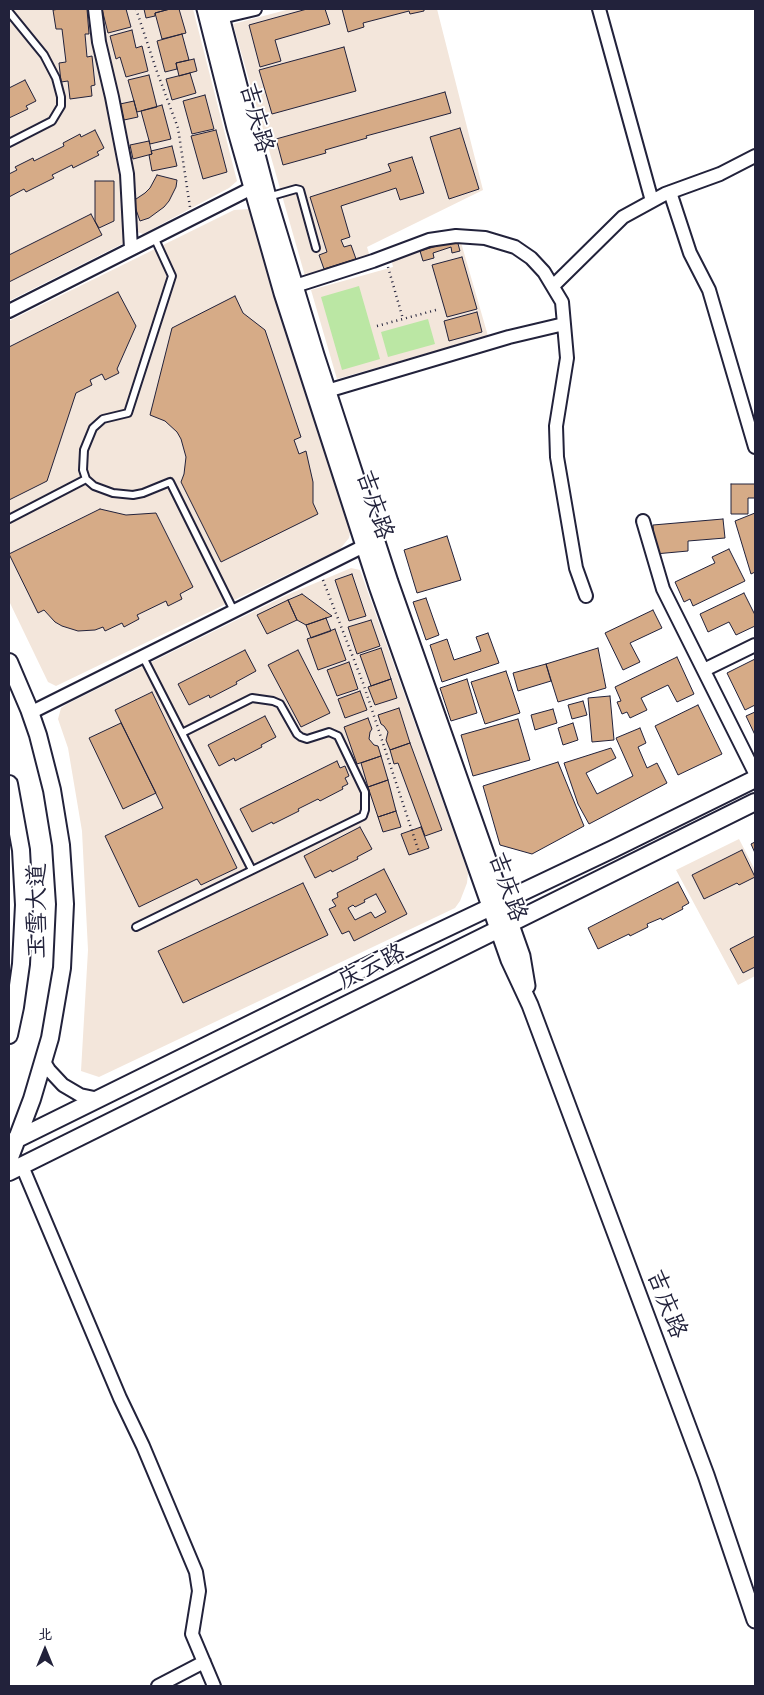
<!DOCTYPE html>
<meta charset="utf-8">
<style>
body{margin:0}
#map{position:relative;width:764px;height:1695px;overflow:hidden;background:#fff;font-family:Caveat,"LXGW WenKai TC",sans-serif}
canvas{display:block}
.frame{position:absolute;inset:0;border:10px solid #22223b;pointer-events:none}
.north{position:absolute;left:20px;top:1625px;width:50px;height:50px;-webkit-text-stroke:4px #fff;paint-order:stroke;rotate:0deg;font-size:14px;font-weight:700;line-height:20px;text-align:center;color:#22223b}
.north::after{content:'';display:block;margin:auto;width:18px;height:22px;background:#22223b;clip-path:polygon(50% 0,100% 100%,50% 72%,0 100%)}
</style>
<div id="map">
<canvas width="764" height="1695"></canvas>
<div class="frame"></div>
<div class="north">北</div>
</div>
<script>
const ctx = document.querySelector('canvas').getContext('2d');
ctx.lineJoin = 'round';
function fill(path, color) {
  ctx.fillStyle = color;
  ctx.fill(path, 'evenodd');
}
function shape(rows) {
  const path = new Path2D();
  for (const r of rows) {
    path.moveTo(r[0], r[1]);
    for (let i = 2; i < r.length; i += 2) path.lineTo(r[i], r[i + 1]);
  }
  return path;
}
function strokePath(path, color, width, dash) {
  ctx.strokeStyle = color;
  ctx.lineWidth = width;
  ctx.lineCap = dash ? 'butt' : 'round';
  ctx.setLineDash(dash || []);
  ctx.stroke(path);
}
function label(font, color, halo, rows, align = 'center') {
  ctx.font = font + ' Caveat,"LXGW WenKai TC",sans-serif';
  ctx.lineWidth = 4;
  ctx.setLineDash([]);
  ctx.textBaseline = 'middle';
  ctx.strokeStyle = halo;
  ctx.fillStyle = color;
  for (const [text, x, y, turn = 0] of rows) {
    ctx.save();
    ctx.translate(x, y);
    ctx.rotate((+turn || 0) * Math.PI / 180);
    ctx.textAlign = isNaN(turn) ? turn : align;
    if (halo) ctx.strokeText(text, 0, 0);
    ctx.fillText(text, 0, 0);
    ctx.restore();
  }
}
const built = shape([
 [9,9,91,9,123,175,126,242,9,301],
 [98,9,193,9,237,181,229,188,143,234,137,232],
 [290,9,437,9,483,190,367,247,370,257,305,276,233,24],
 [249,209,351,527,349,538,340,549,56,686,48,682,9,601,9,321,234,210],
 [460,239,488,336,337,379,311,290,393,267,391,258],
 [351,568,360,570,460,850,468,873,467,883,460,901,455,908,99,1077,81,1071,88,950,82,831,68,748,58,719,61,708,67,704,287,595],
 [739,839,755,870,755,976,738,985,676,870]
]);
const green = shape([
 [359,286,380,359,342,370,321,297],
 [428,319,435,344,388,357,381,332]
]);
const building = shape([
 [60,9,87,9,89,34,85,34,87,57,92,56,95,85,91,86,92,96,70,99,68,81,61,82,59,63,66,62,62,29,56,29,53,10,60,9],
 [102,9,126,9,131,27,108,33,102,9],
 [144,9,170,9,155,13,155,16,146,18,144,9],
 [170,9,179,9,186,33,162,39,155,13,170,9],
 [307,9,325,9,330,24,275,40,281,61,260,67,249,25,307,9],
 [342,9,424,9,424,11,410,14,409,11,363,23,364,27,348,32,342,9],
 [132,30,136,48,142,46,148,71,126,77,120,57,116,59,110,36,132,30],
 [182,34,189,60,176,63,177,69,165,72,157,41,182,34],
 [344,47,356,91,272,114,259,70,344,47],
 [194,59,197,71,179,76,176,63,194,59],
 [190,73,196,93,172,100,166,79,190,73],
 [149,75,157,107,137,112,128,80,149,75],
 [25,80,36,101,26,106,28,109,9,118,9,88,25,80],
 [445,92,451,113,366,136,367,138,325,150,326,153,283,165,276,139,445,92],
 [205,95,214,129,192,134,183,101,205,95],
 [134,101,138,117,124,120,120,104,134,101],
 [162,105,171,139,150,144,141,111,162,105],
 [460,128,479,189,449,199,430,137,460,128],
 [95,130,104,148,97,152,99,155,73,168,72,165,52,175,54,178,26,192,24,189,9,197,9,174,17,170,15,167,33,158,34,161,64,146,63,143,80,134,81,137,95,130],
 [216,130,227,172,203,179,191,136,216,130],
 [149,141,152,154,133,159,130,145,149,141],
 [172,146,177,166,152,171,149,155,152,154,151,151,172,146],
 [412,157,424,193,400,200,396,188,341,206,350,237,341,240,344,247,351,245,356,259,324,269,319,255,327,252,310,197,391,171,388,164,412,157],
 [157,175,177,180,176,187,169,201,164,207,149,218,140,221,133,201,145,193,150,188,157,175],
 [95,181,114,181,114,221,99,228,95,221,95,181],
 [91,214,102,235,9,282,9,255,91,214],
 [457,240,460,251,452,253,451,247,433,253,434,258,423,261,420,251,457,240],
 [462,257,477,309,447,317,432,265,462,257],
 [118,292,136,326,117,369,119,373,105,380,102,374,90,380,92,385,76,393,47,481,9,500,9,347,118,292],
 [235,296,243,313,265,330,301,437,294,440,299,454,306,451,308,460,313,482,313,503,318,514,221,562,181,482,184,474,186,457,181,439,177,432,165,421,150,415,172,328,235,296],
 [477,312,482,332,449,341,444,321,477,312],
 [731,484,755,484,755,498,748,498,748,514,731,514,731,484],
 [100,509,126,515,156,513,193,587,180,594,182,599,168,606,166,601,137,615,139,619,124,627,122,623,105,631,103,627,95,630,78,631,62,626,55,622,44,610,38,613,9,554,100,509],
 [755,513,755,572,751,574,735,521,755,513],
 [723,519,725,538,688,541,688,551,655,554,653,525,723,519],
 [447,536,461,580,417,593,404,550,447,536],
 [729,549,745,581,693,606,690,599,684,602,675,582,715,563,712,557,729,549],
 [352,574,366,616,349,621,335,580,352,574],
 [744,593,755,615,755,626,736,635,729,622,708,632,700,614,744,593],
 [302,594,332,616,306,625,297,620,288,600,302,594],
 [426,598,439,635,426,640,413,602,426,598],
 [288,600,297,620,267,634,257,615,288,600],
 [653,610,662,628,630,643,640,662,623,670,605,633,653,610],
 [326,618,331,631,311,638,306,625,326,618],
 [371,620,380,646,357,654,348,627,371,620],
 [335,629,346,660,318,670,307,639,335,629],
 [488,633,499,663,442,682,430,645,447,639,454,660,481,651,476,637,488,633],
 [381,648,391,679,371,686,360,655,381,648],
 [598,648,606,688,558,702,546,664,598,648],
 [245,650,256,671,236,682,237,684,210,698,209,695,189,705,178,684,245,650],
 [298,650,330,713,301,727,268,665,298,650],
 [677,657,694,694,677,702,668,685,641,698,647,710,630,718,627,712,622,714,617,702,621,701,615,687,677,657],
 [755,659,755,705,745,710,727,673,755,659],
 [349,662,358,689,337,696,327,670,349,662],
 [546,664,551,681,518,691,513,673,546,664],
 [506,671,520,713,485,724,471,682,506,671],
 [391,679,397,698,375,705,368,687,391,679],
 [467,679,477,713,451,721,440,688,467,679],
 [360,691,367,710,345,718,338,699,360,691],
 [152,692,237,868,201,885,197,879,139,907,105,836,163,808,115,710,152,692],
 [610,696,614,740,592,742,588,698,610,696],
 [583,701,587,715,572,719,568,705,583,701],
 [698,705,722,754,678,775,655,726,698,705],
 [399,708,410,743,390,750,386,740,388,732,384,726,381,724,378,715,399,708],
 [553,709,557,723,535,730,531,715,553,709],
 [755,712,755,735,746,716,755,712],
 [265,716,276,737,261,745,262,747,235,761,234,758,219,766,208,745,265,716],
 [368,718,372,729,370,732,369,739,374,745,378,746,381,756,357,764,344,727,368,718],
 [518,719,530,760,473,776,461,735,518,719],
 [121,723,156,793,123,809,89,738,121,723],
 [573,723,578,740,563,745,558,728,573,723],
 [640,728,646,743,638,747,647,768,657,763,667,783,589,824,578,804,564,763,611,748,616,758,586,773,597,794,633,776,616,738,640,728],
 [410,743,442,830,425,836,398,763,394,764,390,750,410,743],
 [381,756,388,780,368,787,361,763,381,756],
 [337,761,340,768,345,766,349,776,345,778,348,784,342,787,343,789,320,801,318,799,298,809,299,811,273,824,272,822,252,832,240,809,337,761],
 [558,762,584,826,532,854,500,845,483,786,558,762],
 [388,780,396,811,378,817,368,787,388,780],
 [396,811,401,827,383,832,378,817,396,811],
 [360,827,372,849,357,857,358,859,332,872,331,870,315,878,304,856,360,827],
 [421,827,429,848,409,855,401,834,421,827],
 [755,842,755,853,751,844,755,842],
 [742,850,755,877,739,885,737,883,704,899,692,875,742,850],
 [384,869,407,914,354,941,349,931,342,934,329,909,336,906,332,900,338,897,337,893,384,869],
 [376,894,386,912,375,918,371,912,355,920,348,908,353,905,355,907,365,902,364,900,376,894],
 [678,882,689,903,682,907,683,909,662,920,661,918,647,924,648,927,630,936,629,934,598,949,588,928,678,882],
 [303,883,328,935,183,1003,158,951,303,883],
 [755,936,755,967,743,973,730,949,755,936]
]);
const path = shape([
 [136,9,156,69,178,128,190,207],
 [388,267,403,319],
 [377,326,436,310],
 [323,580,363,683,419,852]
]);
const service = shape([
 [9,12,44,55,56,78,61,97,61,106,52,121,9,143],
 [268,197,296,189,300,190,316,248],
 [154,237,172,276,128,413,103,419,93,428,84,450,83,470,86,479,94,486,113,493,133,495,143,493,170,482,234,611],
 [9,519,86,479],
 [143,657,252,870],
 [136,927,363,816,365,810,365,792,338,736,329,732,307,739,301,737,297,734,280,704,273,701,252,698,182,733]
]);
const minor = shape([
 [95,9,99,42,112,97,127,174,131,249],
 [599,9,652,201],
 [221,17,255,9],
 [670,192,690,253,709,290,755,447],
 [295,286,373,261,429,240,456,236,485,238,515,247,531,258,544,272,562,302,567,358,556,426,557,457,576,568,586,596],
 [553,286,623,217,665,194,720,174,755,156],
 [9,311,252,188],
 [327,391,509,337,564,324],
 [643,521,663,589,755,773],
 [704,670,755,645],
 [30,713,364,546],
 [44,1062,49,1070,63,1085,80,1095,99,1099],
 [22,1166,120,1398,143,1446,196,1572,199,1591,192,1634,214,1686],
 [158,1686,204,1662]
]);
const tertiary = shape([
 [205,9,235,128,282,293,377,586,509,960,530,1005,706,1475,755,1620],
 [219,9,268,197,316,355,390,582,522,956,527,986]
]);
const secondary = shape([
 [9,662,29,709,38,735,52,790,61,845,65,904,62,968,50,1038,32,1099,9,1160],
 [9,784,21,850,24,905,21,964,15,1007,9,1035],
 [9,1143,394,953,613,849,755,779],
 [9,1172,755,802]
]);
const streetNames = [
 ["吉庆路",256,118,75],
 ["吉庆路",374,505,72],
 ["吉庆路",507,887,71],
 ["玉雪大道",38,911,-90],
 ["庆云路",372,967,-26],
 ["吉庆路",666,1304,69]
];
fill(built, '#f3e6db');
fill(green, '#bbe7a4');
fill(building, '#d6ab87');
strokePath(building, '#22223b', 1);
strokePath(service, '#22223b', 10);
strokePath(minor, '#22223b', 16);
strokePath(tertiary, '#22223b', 19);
strokePath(secondary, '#22223b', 20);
strokePath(path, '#22223b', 2.5, [1, 4]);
strokePath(service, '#fff', 6);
strokePath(minor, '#fff', 12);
strokePath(tertiary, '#fff', 15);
strokePath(secondary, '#fff', 16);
label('24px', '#22223b', '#fff', streetNames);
</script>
